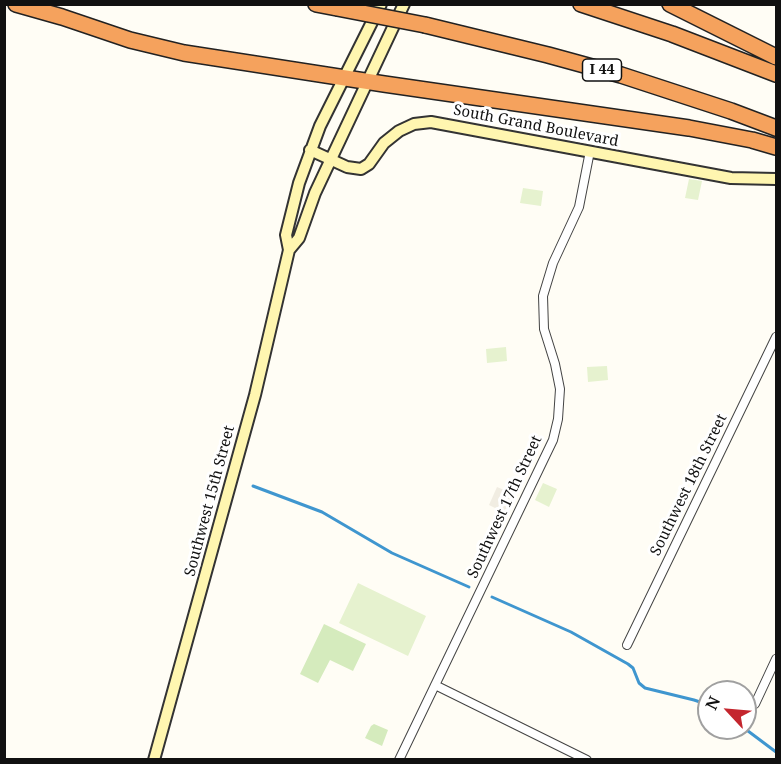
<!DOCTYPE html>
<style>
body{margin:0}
#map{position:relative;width:781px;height:764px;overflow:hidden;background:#fffdf5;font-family:"Noto Serif",serif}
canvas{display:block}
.frame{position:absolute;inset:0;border:6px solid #111;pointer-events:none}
.north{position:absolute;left:697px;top:680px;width:60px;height:60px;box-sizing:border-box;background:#fff;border:2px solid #a0a0a0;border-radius:50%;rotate:296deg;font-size:16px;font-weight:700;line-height:24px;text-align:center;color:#111}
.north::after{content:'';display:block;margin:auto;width:21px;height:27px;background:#c4262e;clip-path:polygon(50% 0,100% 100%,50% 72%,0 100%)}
</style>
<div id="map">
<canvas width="781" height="764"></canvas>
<div class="frame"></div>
<div class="north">N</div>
</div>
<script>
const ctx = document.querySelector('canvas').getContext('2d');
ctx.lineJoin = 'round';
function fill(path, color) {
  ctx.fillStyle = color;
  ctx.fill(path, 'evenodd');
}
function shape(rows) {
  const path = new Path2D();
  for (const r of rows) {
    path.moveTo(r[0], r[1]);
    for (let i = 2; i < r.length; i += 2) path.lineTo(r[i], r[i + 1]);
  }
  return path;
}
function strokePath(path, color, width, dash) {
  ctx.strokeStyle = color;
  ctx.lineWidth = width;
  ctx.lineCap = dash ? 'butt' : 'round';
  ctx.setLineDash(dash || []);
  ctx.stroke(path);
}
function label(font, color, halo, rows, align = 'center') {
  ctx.font = font + ' "Noto Serif",serif';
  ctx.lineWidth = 6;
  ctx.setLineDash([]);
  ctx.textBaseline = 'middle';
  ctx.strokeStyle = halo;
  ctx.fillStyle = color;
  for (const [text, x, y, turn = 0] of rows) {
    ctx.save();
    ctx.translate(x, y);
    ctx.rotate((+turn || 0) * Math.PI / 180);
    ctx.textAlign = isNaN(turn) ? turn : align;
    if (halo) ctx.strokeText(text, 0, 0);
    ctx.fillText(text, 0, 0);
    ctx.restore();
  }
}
const green = shape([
 [324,624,366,644,353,671,330,660,318,683,300,674],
 [374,724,388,730,382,746,365,738,371,726]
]);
const pitch = shape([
 [689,179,702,181,698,200,685,198],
 [523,188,543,191,541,206,520,203],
 [506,347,507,361,487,363,486,349],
 [607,366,608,380,588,382,587,367],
 [543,483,557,489,549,507,535,500],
 [358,583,426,616,408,656,339,623]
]);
const plaza = shape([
 [497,487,514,494,505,513,489,505]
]);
const stream = shape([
 [253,486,322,512,392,553,469,587],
 [492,597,571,632,628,664,633,668,639,683,645,688,694,700,709,705],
 [744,728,776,752]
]);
const street = shape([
 [627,645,776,337],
 [435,685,587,760],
 [755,704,776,659],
 [399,760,553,440,558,419,560,389,555,364,544,329,543,296,553,263,579,207,590,151]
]);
const secondary = shape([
 [310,150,347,167,361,169,369,164,384,143,399,131,414,124,431,122,731,178,776,179],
 [289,250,299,238,315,193,404,4],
 [154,760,255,395,289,250,286,235,299,183,320,126,381,4]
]);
const highway = shape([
 [16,4,62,17,130,40,184,53,384,84,689,128,752,140,776,147],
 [316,4,337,8],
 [581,4,672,34,776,74],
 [670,4,776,57],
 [425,25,548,55,621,75,731,111,776,128]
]);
const highwayBridge = shape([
 [337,8,425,25]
]);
const shields = [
 [602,70,39]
];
const shieldNames = [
 ["I 44",602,70]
];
const streetNames = [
 ["South Grand Boulevard",536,126,11],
 ["Southwest 18th Street",689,485,-64],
 ["Southwest 15th Street",210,501,-75],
 ["Southwest 17th Street",505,507,-65]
];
fill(green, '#d5ebbd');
fill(pitch, '#e6f2cf');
fill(plaza, '#f1ede2');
strokePath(stream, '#3f96cf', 3);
strokePath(street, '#444', 10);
strokePath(secondary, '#333', 14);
strokePath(highway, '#222', 18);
strokePath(street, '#fff', 8);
strokePath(secondary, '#fff6b0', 10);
strokePath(highway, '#f5a25d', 15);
strokePath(highwayBridge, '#222', 18, []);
strokePath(highwayBridge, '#f5a25d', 15);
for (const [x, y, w] of shields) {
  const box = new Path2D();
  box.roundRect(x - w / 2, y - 11, w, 22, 4.5);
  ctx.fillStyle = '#fff';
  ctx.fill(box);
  strokePath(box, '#111', 1.5);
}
label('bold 14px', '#111', null, shieldNames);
label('15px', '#111', '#fff', streetNames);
</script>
